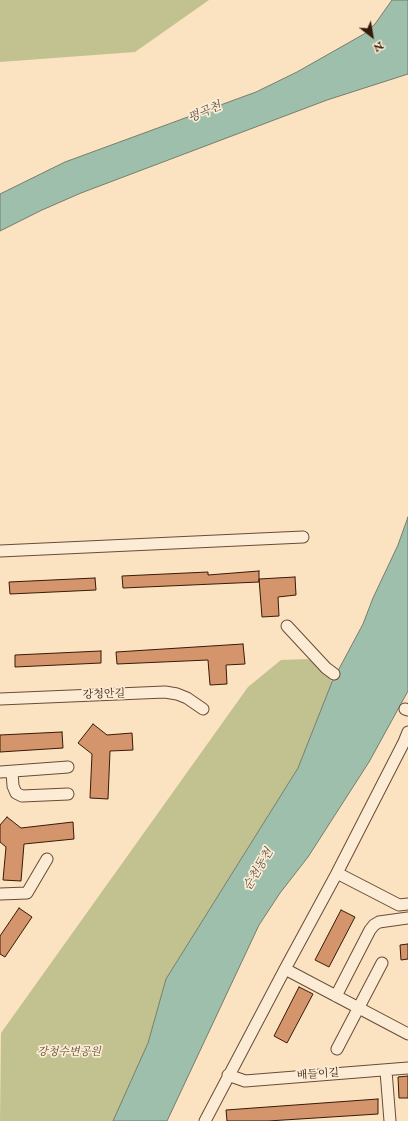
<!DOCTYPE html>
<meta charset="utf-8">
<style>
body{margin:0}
#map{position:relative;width:408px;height:1121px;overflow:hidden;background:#fbe2c0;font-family:"IM FELL English",serif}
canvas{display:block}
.north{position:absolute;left:352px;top:16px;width:40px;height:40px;-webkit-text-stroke:3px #fcecd6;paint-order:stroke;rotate:149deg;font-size:11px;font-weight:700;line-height:16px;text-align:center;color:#371a08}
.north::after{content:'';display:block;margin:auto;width:14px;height:18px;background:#371a08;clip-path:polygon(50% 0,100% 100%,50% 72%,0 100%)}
</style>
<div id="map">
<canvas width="408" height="1121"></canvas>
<div class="north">N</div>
</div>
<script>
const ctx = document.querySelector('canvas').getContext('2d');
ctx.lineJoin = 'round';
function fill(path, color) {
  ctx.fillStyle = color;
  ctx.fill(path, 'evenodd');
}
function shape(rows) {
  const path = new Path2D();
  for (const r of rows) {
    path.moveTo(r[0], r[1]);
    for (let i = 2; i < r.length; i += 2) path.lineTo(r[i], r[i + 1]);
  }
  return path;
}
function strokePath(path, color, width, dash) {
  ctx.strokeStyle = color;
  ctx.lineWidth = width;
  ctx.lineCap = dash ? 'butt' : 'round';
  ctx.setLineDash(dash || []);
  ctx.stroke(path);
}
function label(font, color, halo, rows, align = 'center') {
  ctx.font = font + ' "IM FELL English","Noto Serif KR",serif';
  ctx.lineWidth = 3.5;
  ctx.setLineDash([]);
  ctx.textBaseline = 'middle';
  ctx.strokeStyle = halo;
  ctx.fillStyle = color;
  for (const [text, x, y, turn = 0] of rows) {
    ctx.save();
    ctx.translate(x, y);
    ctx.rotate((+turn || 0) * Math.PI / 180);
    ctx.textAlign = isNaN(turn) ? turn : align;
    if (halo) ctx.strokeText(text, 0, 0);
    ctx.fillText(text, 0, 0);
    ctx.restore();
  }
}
const green = shape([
 [0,0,209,0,135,52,0,62],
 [308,659,324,667,332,682,298,768,166,979,148,1043,113,1121,0,1121,1,1033,248,687,281,660]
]);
const water = shape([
 [392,0,408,0,408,74,327,100,81,193,42,210,0,231,0,194,65,162,256,92,297,72,364,34,375,24,392,0],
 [408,517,408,691,369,762,308,857,280,893,259,925,167,1121,113,1121,148,1043,166,979,298,768,332,682,363,624,373,598,398,545,408,517]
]);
const building = shape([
 [259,571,259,582,123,588,122,576,208,572,208,575,259,571],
 [295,577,296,595,278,597,279,616,262,617,259,579,295,577],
 [95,578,96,590,10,594,9,582,95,578],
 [243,644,245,664,226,665,227,684,210,685,208,660,117,664,116,652,243,644],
 [101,651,101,663,15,667,15,655,101,651],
 [93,724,107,735,132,733,133,750,110,751,108,799,90,798,92,754,78,743,93,724],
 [62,732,63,748,0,752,0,735,62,732],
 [7,817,21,828,73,822,74,839,24,844,21,881,3,880,6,847,0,842,0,825,7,817],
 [19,908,32,917,5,957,0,954,0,936,19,908],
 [341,910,355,917,329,967,315,960,341,910],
 [408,944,408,959,401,960,400,945,408,944],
 [299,987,313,994,287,1043,274,1036,299,987],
 [408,1076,408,1098,399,1098,398,1077,408,1076],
 [378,1099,378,1114,268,1121,227,1121,226,1110,378,1099]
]);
const minor = shape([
 [0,551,303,537],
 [287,626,326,668,334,674],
 [0,699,165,692,177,694,187,698,203,709],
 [405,709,408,710],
 [0,772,68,767],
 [12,772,13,786,16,793,22,796,68,794],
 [337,873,404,742,408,732],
 [0,894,27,893,47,859],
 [285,969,408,1034],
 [336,996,370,930,374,925,379,922,408,918],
 [337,1049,382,963],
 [386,1071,390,1121],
 [228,1075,245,1081,408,1068],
 [205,1121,285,969,337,873,399,905,408,904]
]);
const streetNames = [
 ["강청안길",104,695,-2],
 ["배들이길",318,1075,-4]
];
const parkNames = [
 ["강청수변공원",69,1053]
];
const waterNames = [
 ["평곡천",205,113,-23],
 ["순천동천",259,870,-59]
];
fill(green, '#c2c290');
fill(water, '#9fbfad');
strokePath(water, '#757d6b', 1);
fill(building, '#d4956c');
strokePath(building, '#371a08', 1);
strokePath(minor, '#684c36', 13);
strokePath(minor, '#fcecd6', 11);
label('11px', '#371a08', '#fcecd6', streetNames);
label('italic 11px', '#614c31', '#fcecd6', parkNames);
label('italic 12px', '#564c3a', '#fcecd6', waterNames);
</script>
